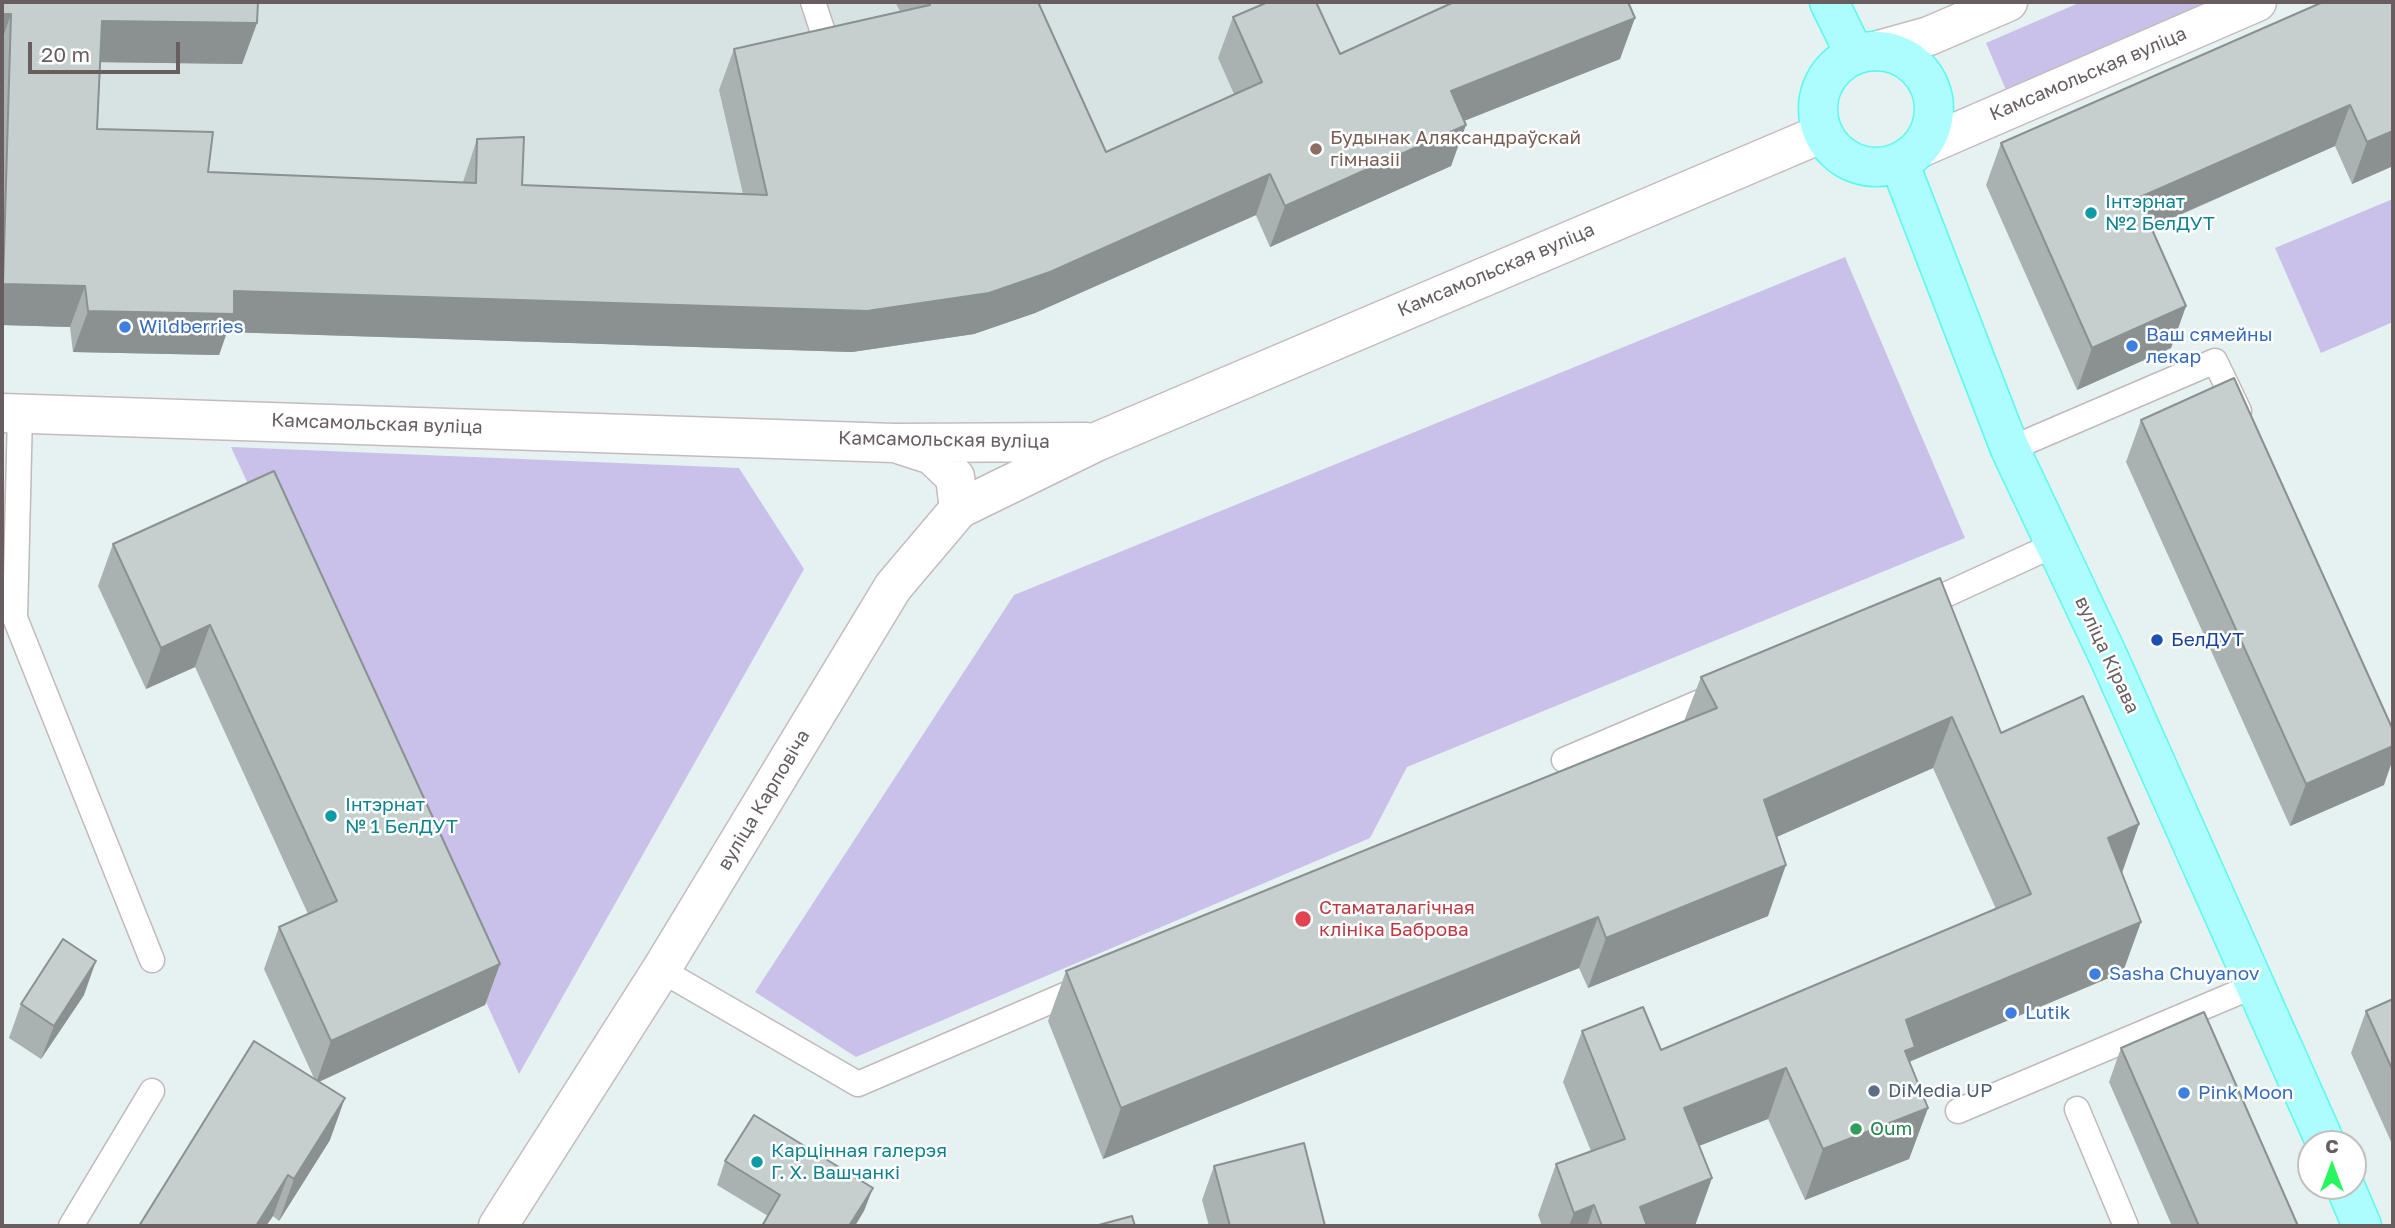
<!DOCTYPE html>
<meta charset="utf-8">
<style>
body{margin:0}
#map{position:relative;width:2395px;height:1228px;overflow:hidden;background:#e6f1f1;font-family:"Golos Text",sans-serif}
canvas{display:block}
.frame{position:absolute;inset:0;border:4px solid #685e60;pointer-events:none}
.north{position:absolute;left:2297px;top:1130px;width:70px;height:70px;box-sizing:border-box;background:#fff;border:2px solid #c3bfbf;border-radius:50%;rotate:0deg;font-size:19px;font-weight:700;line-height:28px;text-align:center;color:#685e60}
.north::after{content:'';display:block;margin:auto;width:24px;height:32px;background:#27f65e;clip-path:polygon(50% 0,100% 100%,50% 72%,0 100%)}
.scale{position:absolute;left:28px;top:42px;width:152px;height:32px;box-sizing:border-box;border:4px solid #685e60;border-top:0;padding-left:9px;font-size:21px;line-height:24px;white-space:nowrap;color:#685e60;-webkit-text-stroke:5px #fff;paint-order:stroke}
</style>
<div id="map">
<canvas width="2395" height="1228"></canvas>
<div class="frame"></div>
<div class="north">С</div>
<div class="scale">20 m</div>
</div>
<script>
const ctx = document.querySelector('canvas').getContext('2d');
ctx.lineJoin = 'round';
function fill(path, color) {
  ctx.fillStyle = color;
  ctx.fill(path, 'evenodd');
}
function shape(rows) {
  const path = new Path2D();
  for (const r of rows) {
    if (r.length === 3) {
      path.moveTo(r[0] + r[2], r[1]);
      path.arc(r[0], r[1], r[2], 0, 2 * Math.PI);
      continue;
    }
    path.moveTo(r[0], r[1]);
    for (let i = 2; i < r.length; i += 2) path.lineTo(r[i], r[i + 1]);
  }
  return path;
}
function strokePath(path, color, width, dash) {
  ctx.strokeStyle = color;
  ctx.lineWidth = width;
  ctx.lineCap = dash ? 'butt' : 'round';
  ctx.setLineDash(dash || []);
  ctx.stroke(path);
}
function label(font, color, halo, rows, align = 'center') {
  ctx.font = font + ' "Golos Text",sans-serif';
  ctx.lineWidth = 5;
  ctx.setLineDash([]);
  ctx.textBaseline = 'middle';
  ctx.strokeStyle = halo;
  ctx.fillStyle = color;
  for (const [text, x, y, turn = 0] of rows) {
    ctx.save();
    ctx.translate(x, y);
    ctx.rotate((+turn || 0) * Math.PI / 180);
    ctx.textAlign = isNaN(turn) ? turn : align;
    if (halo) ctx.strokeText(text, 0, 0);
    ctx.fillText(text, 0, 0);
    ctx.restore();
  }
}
const education = shape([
 [2,2,1594,2,1620,59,1436,132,1451,166,1270,247,1255,215,852,352,219,332,219,355,73,352,70,327,2,325]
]);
const green = shape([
 [2081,2,2207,2,2006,90,1986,43],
 [2393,199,2393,322,2321,353,2275,248],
 [1845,257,1965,538,1407,767,1370,838,856,1057,755,992,1014,595],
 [231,447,739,468,804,569,519,1074]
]);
const lane = shape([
 [813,2,828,47,842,43],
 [20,413,15,618,152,960],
 [2010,449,2215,361,2239,411],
 [1917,608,2056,544],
 [1564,760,1719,694],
 [661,970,858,1084,1086,986],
 [2077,1109,2126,1226],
 [1958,1111,2256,985],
 [71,1226,152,1091]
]);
const secondary = shape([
 [1875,51,1929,36,2008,2],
 [1920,148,2257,2],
 [2,413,894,443,1086,442],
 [901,445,932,455,955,477,959,509],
 [498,1226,661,970,893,587,959,509,1096,442,1823,133]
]);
const primary = shape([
 [1829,2,1855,55],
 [1876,109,58],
 [1899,162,2010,449,2109,658,2326,1144],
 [2345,1186,2362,1226]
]);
const wall = shape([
 [2,2,257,23,242,64,100,62,97,129,208,172,463,182,477,139,522,185,743,194,719,90,734,49,900,11,895,2,1038,2,1106,152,1234,94,1218,58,1233,17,1340,54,1448,5,1446,2,1628,2,1620,59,1464,121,1451,166,1270,247,1256,215,1035,313,974,334,852,352,227,332,219,355,73,352,70,327,2,325],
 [2323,2,2393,166,2352,184,2335,146,2151,228,2186,306,2171,348,2077,390,1986,185,2001,143],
 [2141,420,2384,785,2290,826,2126,462],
 [274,471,500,964,485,1005,319,1082,330,1140,279,1221,273,1216,266,1226,139,1226,314,1078,264,969,279,927,308,914,195,667,146,689,98,586,113,544],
 [1940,578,2001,733,2139,824,2122,873,2123,972,1909,1062,1928,1108,1909,1159,1805,1200,1768,1119,1699,1145,1695,1226,1542,1226,1538,1215,1556,1164,1591,1151,1563,1082,1582,1031,1661,1050,1996,909,1933,768,1776,837,1768,916,1588,988,1579,968,1103,1159,1048,1021,1066,971,1684,721,1701,677],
 [84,995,41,1059,9,1038,21,1004],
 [2393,999,2393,1146,2351,1053,2366,1011],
 [2121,1048,2298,1226,2172,1226,2109,1082],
 [725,1161,864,1211,768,1216,717,1185],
 [1214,1166,1325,1226,1209,1226,1202,1200]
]);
const shadedWall = shape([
 [2,14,11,14,2,40],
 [1635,18,1620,59,1436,132,1451,91],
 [102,21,257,23,242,64,87,62],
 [2350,105,2335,146,2122,240,2138,198],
 [1466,125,1451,166,1270,247,1285,206],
 [2393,131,2393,166,2352,184,2367,142],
 [1270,174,1256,215,1035,313,974,334,852,352,227,332,219,355,73,352,88,311,234,291],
 [3,284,85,286,70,327,2,325,2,288],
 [2186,306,2171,348,2077,390,2092,348],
 [210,625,195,667,146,689,161,648],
 [1952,717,1933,768,1745,851,1764,800],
 [2393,746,2393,759,2384,785,2290,826,2306,784],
 [2139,824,2121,875,2108,838],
 [1786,865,1768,916,1588,988,1606,938],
 [1598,917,1579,968,1103,1159,1121,1108],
 [2141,922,2123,972,1887,1071,1906,1020],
 [96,961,84,995,41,1059,54,1026],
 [500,964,485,1005,316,1083,331,1041],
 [1786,1068,1768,1119,1666,1159,1684,1108],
 [345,1098,330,1140,279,1221,294,1179],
 [1928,1108,1909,1159,1805,1200,1823,1149],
 [288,1175,273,1216,266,1226,256,1226],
 [1712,1178,1695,1226,1633,1226,1640,1207],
 [873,1188,864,1211,855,1226,849,1226],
 [1594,1205,1587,1226,1569,1226,1574,1213]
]);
const building = shape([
 [2,2,258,2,257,23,102,21,97,129,213,132,208,172,476,183,477,139,524,137,522,185,767,195,734,49,930,5,929,2,1038,2,1106,152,1262,82,1233,17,1268,2,1316,2,1340,54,1454,2,1628,2,1635,18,1451,91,1466,125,1285,206,1270,174,1050,272,989,293,867,311,234,291,234,314,88,311,85,286,3,284,11,14,2,14,2,2],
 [2323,2,2393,2,2393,131,2367,142,2350,105,2138,198,2186,306,2092,348,2001,143,2323,2],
 [2234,378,2393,730,2393,746,2306,784,2141,420,2234,378],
 [274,471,500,964,331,1041,279,927,337,901,210,625,161,648,113,544,274,471],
 [1940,578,2001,733,2083,696,2139,824,2108,838,2141,922,1906,1020,1915,1047,1905,1051,1928,1108,1823,1149,1786,1068,1684,1108,1712,1178,1640,1207,1647,1226,1602,1226,1594,1205,1574,1213,1556,1164,1625,1139,1582,1031,1643,1007,1661,1050,2031,894,1952,717,1764,800,1786,865,1606,938,1598,917,1121,1108,1066,971,1717,708,1701,677,1940,578],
 [63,939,96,961,54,1026,21,1004,63,939],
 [2393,999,2393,1071,2366,1011,2393,999],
 [2204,1012,2298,1226,2199,1226,2121,1048,2204,1012],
 [254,1041,345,1098,294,1179,288,1175,256,1226,139,1226,254,1041],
 [754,1115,873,1188,849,1226,762,1226,780,1195,725,1161,754,1115],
 [1304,1143,1325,1226,1230,1226,1214,1166,1304,1143],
 [1132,1216,1135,1226,1095,1226,1132,1216]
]);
const markers = [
 [1316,149,7,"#8d6e63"],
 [2091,213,7,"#0f9aa8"],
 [125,327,7,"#3f7fe0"],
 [2132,346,7,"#3f7fe0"],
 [2157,640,7,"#1a4fb4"],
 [331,816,7,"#0f9aa8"],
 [1303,919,9,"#e0444e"],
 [2095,974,7,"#3f7fe0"],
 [2011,1013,7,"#3f7fe0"],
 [1874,1091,7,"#5c6f8a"],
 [2184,1093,7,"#3f7fe0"],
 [1856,1129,7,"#2e9e5b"],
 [757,1162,7,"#0f9aa8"]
];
const streetNames = [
 ["Камсамольская вуліца",2088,74,-23],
 ["Камсамольская вуліца",1496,270,-23],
 ["Камсамольская вуліца",377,424,2],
 ["Камсамольская вуліца",944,440,1],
 ["вуліца Кірава",2107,655,65],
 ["вуліца Карповіча",764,800,-59]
];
const educationNames = [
 ["Будынак Аляксандраўскай",1330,138],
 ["гімназіі",1330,160]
];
const cultureNames = [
 ["Інтэрнат",2105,202],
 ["№2 БелДУТ",2105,224],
 ["Інтэрнат",345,805],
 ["№ 1 БелДУТ",345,827],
 ["Карцінная галерэя",771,1151],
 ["Г. Х. Вашчанкі",771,1173]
];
const shopNames = [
 ["Wildberries",139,327],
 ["Ваш сямейны",2146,335],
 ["лекар",2146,357],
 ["Sasha Chuyanov",2109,974],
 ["Lutik",2025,1013],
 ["Pink Moon",2198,1093]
];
const transitNames = [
 ["БелДУТ",2171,640]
];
const healthNames = [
 ["Стаматалагічная",1319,908],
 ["клініка Баброва",1319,930]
];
const serviceNames = [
 ["DiMedia UP",1888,1091]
];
const leisureNames = [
 ["Oum",1870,1129]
];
fill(education, '#d7e3e3');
fill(green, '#c9c1ea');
strokePath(lane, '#c1b9ba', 27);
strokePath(secondary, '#c5bbbd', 41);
strokePath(primary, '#55fcec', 41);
strokePath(lane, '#fff', 24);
strokePath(secondary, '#fff', 38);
strokePath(primary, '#adfdff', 38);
fill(wall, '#a9b2b0');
fill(shadedWall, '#8a9190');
fill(building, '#c5cfcd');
strokePath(building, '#8a9190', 2);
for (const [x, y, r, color] of markers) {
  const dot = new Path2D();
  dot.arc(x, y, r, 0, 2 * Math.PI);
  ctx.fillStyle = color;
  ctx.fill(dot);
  strokePath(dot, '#fff', 2.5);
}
label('19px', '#685e60', '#fff', streetNames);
label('19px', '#785e54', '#fff', educationNames, 'left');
label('19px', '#0d838f', '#fff', cultureNames, 'left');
label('19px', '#366cbe', '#fff', shopNames, 'left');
label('19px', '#164399', '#fff', transitNames, 'left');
label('19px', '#be3a42', '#fff', healthNames, 'left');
label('19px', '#4e5e75', '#fff', serviceNames, 'left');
label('19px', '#27864d', '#fff', leisureNames, 'left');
</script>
